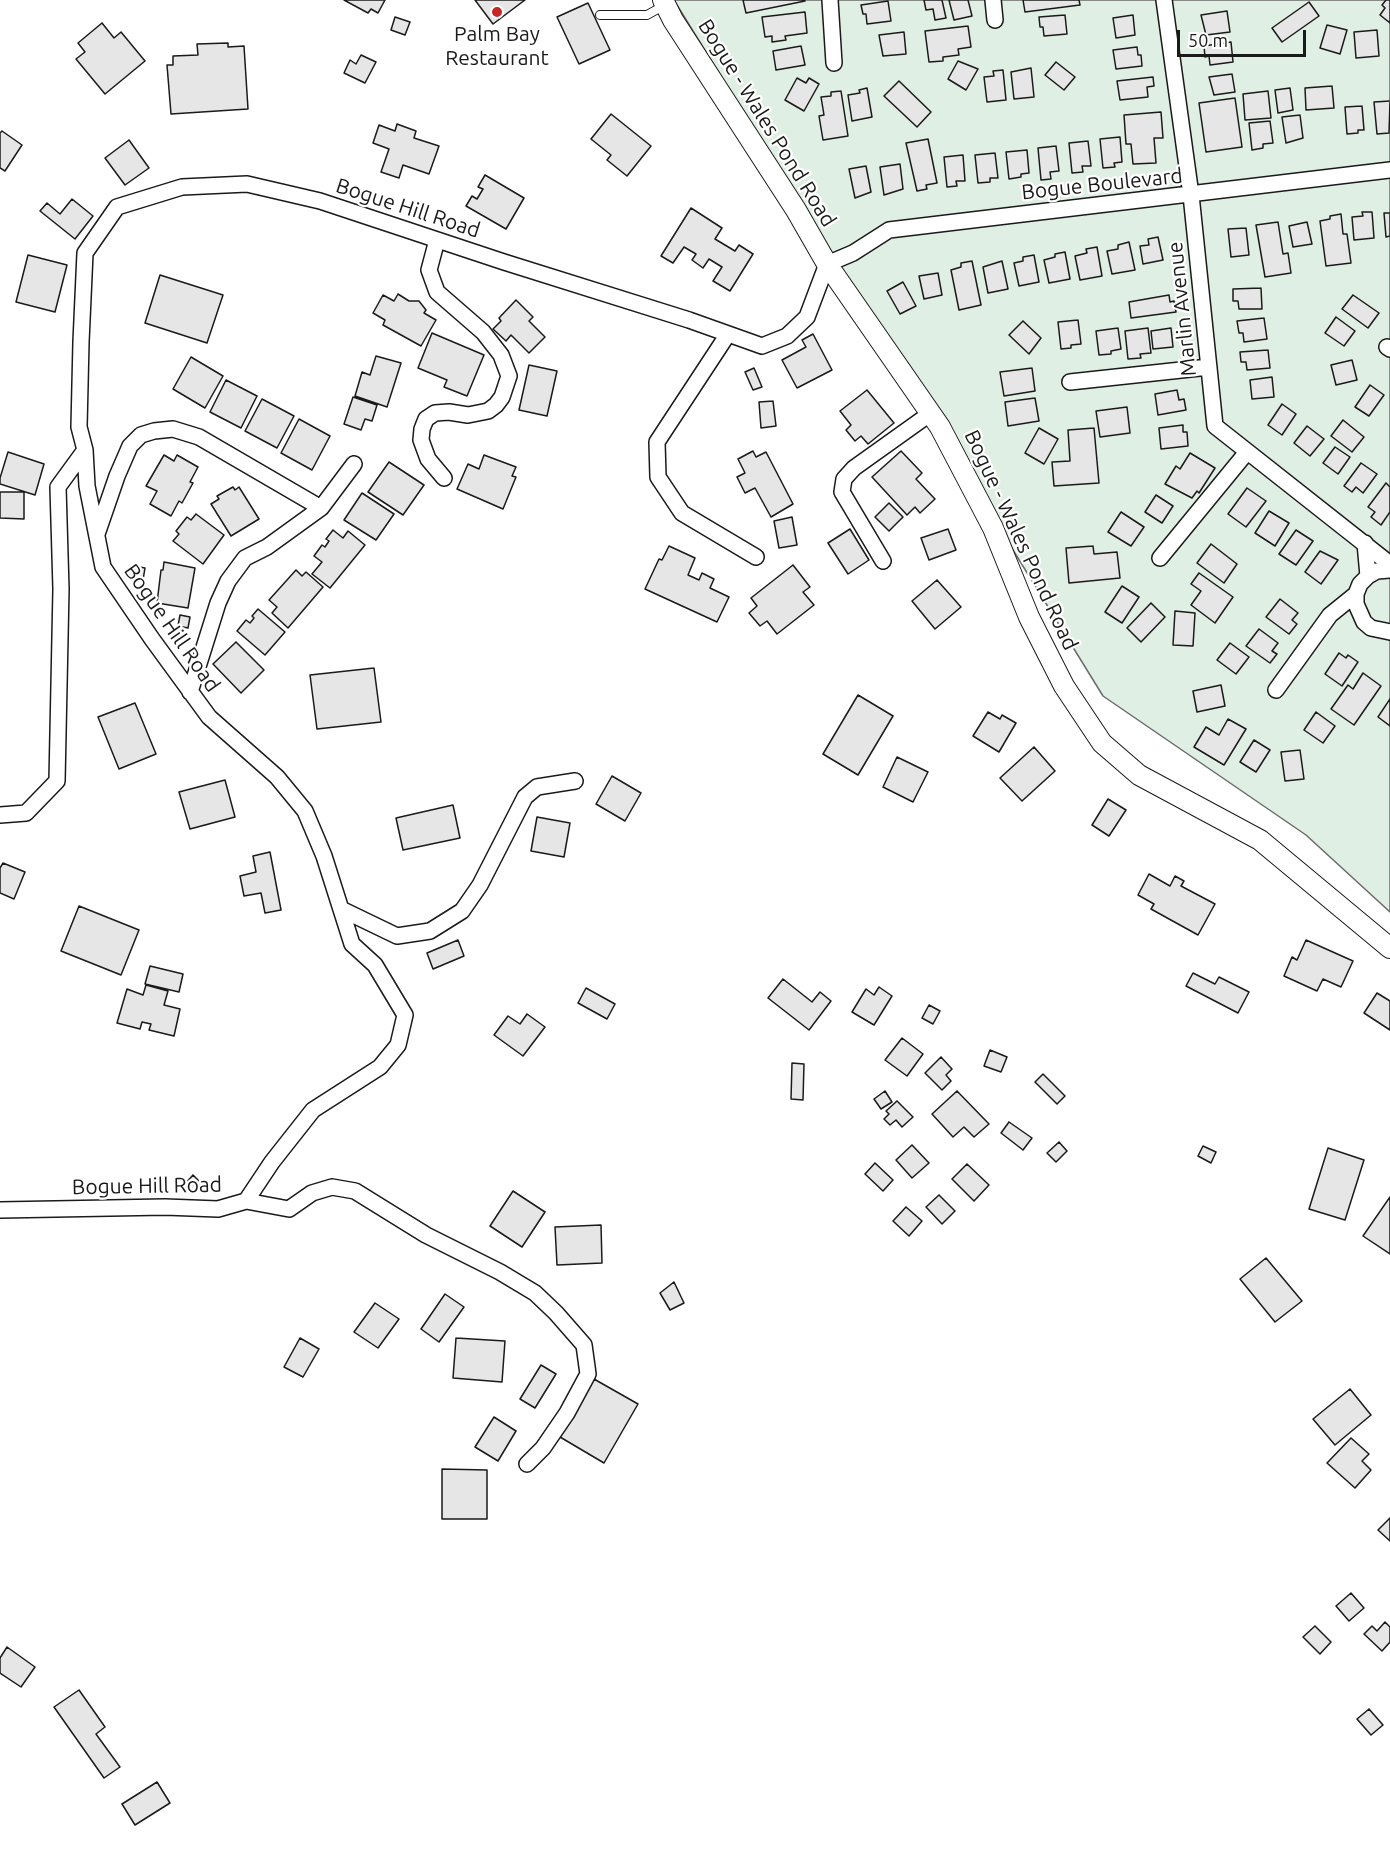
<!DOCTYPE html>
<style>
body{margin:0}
#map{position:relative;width:1390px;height:1869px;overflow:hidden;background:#fff;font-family:Ubuntu,sans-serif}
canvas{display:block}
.scale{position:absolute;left:1177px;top:30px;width:129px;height:27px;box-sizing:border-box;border:3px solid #1a1a1a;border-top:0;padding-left:8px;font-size:18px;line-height:21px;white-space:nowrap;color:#1a1a1a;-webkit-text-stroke:4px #fff;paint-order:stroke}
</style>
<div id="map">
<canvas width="1390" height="1869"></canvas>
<div class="scale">50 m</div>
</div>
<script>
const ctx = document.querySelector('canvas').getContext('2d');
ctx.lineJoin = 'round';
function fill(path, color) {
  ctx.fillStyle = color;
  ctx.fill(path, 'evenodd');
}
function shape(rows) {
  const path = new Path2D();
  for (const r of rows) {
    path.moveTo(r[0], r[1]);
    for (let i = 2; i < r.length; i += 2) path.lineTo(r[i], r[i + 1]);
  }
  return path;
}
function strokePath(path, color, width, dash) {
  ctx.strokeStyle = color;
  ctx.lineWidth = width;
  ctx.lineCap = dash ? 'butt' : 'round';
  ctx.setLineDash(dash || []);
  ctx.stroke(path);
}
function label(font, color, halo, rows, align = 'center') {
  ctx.font = font + ' Ubuntu,sans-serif';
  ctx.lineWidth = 4.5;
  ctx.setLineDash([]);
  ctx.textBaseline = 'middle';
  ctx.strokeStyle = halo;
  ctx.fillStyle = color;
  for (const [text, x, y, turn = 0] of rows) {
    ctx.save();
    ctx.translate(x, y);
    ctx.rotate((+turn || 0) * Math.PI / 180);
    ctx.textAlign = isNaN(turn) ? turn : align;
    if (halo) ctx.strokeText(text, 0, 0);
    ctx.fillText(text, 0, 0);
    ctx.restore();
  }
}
const green = shape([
 [674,0,1390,0,1390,912,1306,835,1103,696,674,0]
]);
const building = shape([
 [344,0,385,0,378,13,371,9,368,13,344,0],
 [475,0,525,0,493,24,475,0],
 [743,0,804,0,805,1,746,13,743,0],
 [924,0,942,0,946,18,935,20,933,9,926,10,924,0],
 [949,0,968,0,972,16,954,20,949,0],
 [1023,0,1079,0,1080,5,1025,12,1023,0],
 [1386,0,1390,0,1390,23,1380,15,1385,8,1382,5,1386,0],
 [888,1,891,21,867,24,866,14,863,14,861,5,888,1],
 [1309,2,1319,16,1282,42,1272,28,1309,2],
 [588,3,610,50,579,64,557,17,588,3],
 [1227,11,1230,32,1206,35,1201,15,1227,11],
 [805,12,807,33,785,36,786,40,772,42,772,36,765,37,762,17,805,12],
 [1065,15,1067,34,1044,36,1043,27,1040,27,1039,17,1065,15],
 [1133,15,1135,35,1116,38,1113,18,1133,15],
 [395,17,410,22,405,35,391,30,395,17],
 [102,23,114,38,121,32,145,61,105,94,76,59,85,52,78,43,102,23],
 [1327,25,1347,30,1340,54,1320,48,1327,25],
 [968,26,971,47,958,49,959,55,943,57,943,61,929,62,925,31,968,26],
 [1377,30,1379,56,1356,58,1354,32,1377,30],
 [904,32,906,54,883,56,879,35,904,32],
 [1231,42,1233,62,1210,65,1209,56,1205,57,1204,46,1231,42],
 [228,43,228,47,244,46,248,109,171,114,167,65,173,65,173,56,198,55,197,44,228,43],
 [801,46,805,65,776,70,773,51,801,46],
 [1137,47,1138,55,1141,55,1142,66,1116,69,1113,50,1137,47],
 [361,55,376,62,365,83,344,73,350,60,356,64,361,55],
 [958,61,978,69,966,90,948,79,958,61],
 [1056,62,1075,77,1064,90,1045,75,1056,62],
 [1031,68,1034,97,1014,99,1011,72,1031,68],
 [1003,70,1006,100,987,102,984,77,994,76,993,71,1003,70],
 [1232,74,1235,92,1214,95,1209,77,1232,74],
 [1153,77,1154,86,1147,87,1148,97,1120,100,1117,81,1153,77],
 [797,78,806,83,809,78,819,84,804,111,785,100,797,78],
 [899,81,931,112,917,127,884,96,899,81],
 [1332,86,1334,108,1306,110,1305,88,1332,86],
 [867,88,872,117,852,121,848,95,860,93,859,90,867,88],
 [1290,88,1293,110,1278,113,1275,90,1290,88],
 [841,91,848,136,823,140,819,116,824,115,821,97,831,96,831,92,841,91],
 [1268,91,1271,118,1245,120,1243,94,1268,91],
 [1235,98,1242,147,1206,152,1199,103,1235,98],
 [1390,101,1389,133,1377,134,1374,102,1390,101],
 [1362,106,1364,130,1358,130,1358,133,1347,134,1345,107,1362,106],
 [1161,112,1163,138,1154,138,1156,163,1133,164,1131,144,1126,144,1124,115,1161,112],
 [611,114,651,146,627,176,607,160,611,155,591,139,611,114],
 [1300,115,1303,138,1286,143,1282,117,1300,115],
 [1270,121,1273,143,1263,144,1263,148,1252,150,1249,123,1270,121],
 [397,124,416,131,414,138,439,146,429,174,403,165,399,178,381,172,389,149,373,143,379,125,395,131,397,124],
 [2,131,22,145,5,171,0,168,0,133,2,131],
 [1120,137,1122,162,1114,163,1115,167,1103,168,1100,139,1120,137],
 [928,139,937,183,926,185,927,189,917,191,906,143,928,139],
 [129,140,149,168,125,185,105,158,129,140],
 [1088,141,1091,166,1082,166,1083,172,1072,173,1069,143,1088,141],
 [1056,146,1059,171,1050,172,1051,179,1041,180,1038,148,1056,146],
 [1027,150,1029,173,1021,174,1021,177,1009,179,1006,152,1027,150],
 [995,153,998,178,990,178,990,182,978,183,975,155,995,153],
 [963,155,965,181,956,181,957,186,947,187,944,157,963,155],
 [900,164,903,189,884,195,880,167,900,164],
 [866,166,871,192,855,198,849,169,866,166],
 [485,175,524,198,506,229,466,206,472,196,477,199,483,189,478,187,485,175],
 [72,199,93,216,75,239,40,211,47,203,60,214,72,199],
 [691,208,722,228,715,239,735,251,739,245,753,254,730,291,713,281,722,267,709,259,703,268,692,260,696,254,684,247,673,263,661,256,691,208],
 [1362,212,1372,212,1374,238,1354,240,1352,217,1363,216,1362,212],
 [1384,213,1390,213,1390,236,1386,237,1384,213],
 [1341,214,1343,234,1347,234,1351,263,1326,266,1320,221,1330,219,1330,216,1341,214],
 [1278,222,1283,254,1288,253,1291,273,1265,277,1256,225,1278,222],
 [1307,222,1312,244,1293,247,1289,226,1307,222],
 [1246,228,1249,255,1231,257,1228,229,1246,228],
 [1158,237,1163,260,1143,264,1140,246,1149,245,1148,239,1158,237],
 [1129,242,1135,270,1112,274,1107,251,1118,249,1118,245,1129,242],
 [1097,247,1102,276,1080,280,1075,256,1087,253,1086,249,1097,247],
 [1065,252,1070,279,1049,283,1044,260,1055,257,1055,254,1065,252],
 [28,255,67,265,55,312,16,302,28,255],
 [1034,255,1039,282,1019,286,1014,263,1023,261,1023,257,1034,255],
 [972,261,981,305,959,310,951,270,961,267,961,263,972,261],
 [1002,261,1008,289,988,293,983,267,1002,261],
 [938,273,942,295,924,299,919,276,938,273],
 [160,275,223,295,207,343,145,323,160,275],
 [903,282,916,306,900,314,887,291,903,282],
 [1261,288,1262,309,1239,309,1238,301,1233,301,1233,289,1261,288],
 [398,294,409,301,419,301,426,310,424,313,436,320,421,346,383,325,385,320,373,313,383,295,394,301,398,294],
 [1169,295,1170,302,1174,301,1176,312,1131,318,1129,302,1169,295],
 [1353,295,1379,313,1368,328,1342,309,1353,295],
 [516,300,533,317,529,321,545,337,529,353,511,335,506,341,493,329,501,321,499,318,516,300],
 [1336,317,1355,331,1344,346,1325,333,1336,317],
 [1264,318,1267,339,1244,342,1243,333,1239,333,1237,321,1264,318],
 [1078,320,1081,344,1071,345,1071,348,1061,349,1058,322,1078,320],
 [1023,321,1041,338,1029,354,1009,335,1023,321],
 [1118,328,1121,349,1111,351,1111,354,1099,355,1096,331,1118,328],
 [1148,328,1151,353,1140,354,1141,358,1128,359,1125,331,1148,328],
 [1171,328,1173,347,1153,349,1151,331,1171,328],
 [432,333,484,355,467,396,444,387,447,380,418,368,432,333],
 [813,334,832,370,797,388,782,360,806,347,802,340,813,334],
 [1268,350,1270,368,1247,370,1246,362,1241,362,1240,352,1268,350],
 [376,356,401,363,387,407,355,396,362,372,370,375,376,356],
 [191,357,223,376,205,408,173,389,191,357],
 [1352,360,1357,380,1336,385,1331,365,1352,360],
 [529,365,557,371,547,416,519,410,529,365],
 [754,368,762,387,753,390,745,372,754,368],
 [1032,368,1035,391,1004,396,1000,372,1032,368],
 [1272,377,1274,397,1252,399,1250,380,1272,377],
 [226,380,257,396,241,428,210,412,226,380],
 [1370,385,1384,395,1369,416,1355,407,1370,385],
 [867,390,894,423,868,444,861,436,855,441,846,430,851,425,840,411,867,390],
 [1177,390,1179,400,1184,399,1186,410,1158,415,1155,394,1177,390],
 [353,397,377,405,372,421,365,419,361,430,344,424,353,397],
 [1035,398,1039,421,1008,426,1005,402,1035,398],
 [262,399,294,416,277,448,245,431,262,399],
 [773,401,776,426,761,428,759,402,773,401],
 [1282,404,1296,414,1282,435,1268,425,1282,404],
 [1127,407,1130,433,1100,437,1096,411,1127,407],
 [299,419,330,436,312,470,281,453,299,419],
 [1343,420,1364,437,1352,452,1331,436,1343,420],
 [1183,425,1183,432,1187,432,1188,446,1161,449,1159,428,1183,425],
 [1307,426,1324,439,1310,456,1294,443,1307,426],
 [1039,428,1058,439,1044,464,1025,453,1039,428],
 [1094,428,1099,483,1054,486,1052,462,1070,461,1068,430,1094,428],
 [1335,447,1350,457,1338,474,1323,463,1335,447],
 [753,451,756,457,766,452,793,504,771,517,755,488,745,493,737,477,745,473,738,459,753,451],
 [901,451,922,473,916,479,935,499,920,513,915,507,907,515,872,477,901,451],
 [8,452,44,464,35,495,0,484,0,478,8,452],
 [1190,453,1215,468,1199,493,1197,491,1192,498,1165,484,1176,466,1180,469,1190,453],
 [164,455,174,461,177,455,198,467,190,482,193,483,182,503,179,501,171,516,150,504,157,491,146,486,164,455],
 [484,455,516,467,512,476,516,477,503,509,457,489,468,464,479,469,484,455],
 [389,462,424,485,403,515,368,492,389,462],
 [1361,463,1377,474,1363,493,1356,487,1352,492,1344,486,1361,463],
 [1386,483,1390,487,1390,512,1381,525,1371,517,1375,512,1368,507,1386,483],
 [233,487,235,490,239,487,259,519,231,536,211,504,219,499,217,496,233,487],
 [1247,488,1266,501,1246,527,1228,514,1247,488],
 [0,492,24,492,24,519,0,518,0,492],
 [362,493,394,514,376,540,344,520,362,493],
 [1156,495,1173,506,1162,523,1145,512,1156,495],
 [889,503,903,517,889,531,875,517,889,503],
 [1269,511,1289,523,1275,546,1255,533,1269,511],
 [1121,512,1144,527,1131,546,1108,532,1121,512],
 [196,514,224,535,203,564,173,541,179,534,176,531,187,517,191,520,196,514],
 [792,517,797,545,779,548,774,521,792,517],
 [850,529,869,560,848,574,828,543,850,529],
 [948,529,956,550,929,560,921,538,948,529],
 [333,530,343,538,348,531,365,545,330,588,312,574,322,562,314,556,322,545,325,547,329,541,326,539,333,530],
 [1296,530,1313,541,1296,565,1279,554,1296,530],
 [1211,544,1237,564,1224,583,1197,563,1211,544],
 [669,546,695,558,688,575,699,580,702,573,714,579,710,588,729,597,717,622,645,589,659,559,662,560,669,546],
 [1093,546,1094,554,1117,552,1120,578,1069,583,1066,548,1093,546],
 [1320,551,1338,560,1321,584,1305,572,1320,551],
 [164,562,195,568,188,608,157,603,161,570,163,570,164,562],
 [793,565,810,587,803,592,814,605,777,634,767,621,760,626,749,613,757,606,751,598,793,565],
 [134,566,145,568,143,580,132,578,134,566],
 [296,570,302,576,306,572,323,587,288,628,272,613,277,607,269,600,296,570],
 [1199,573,1233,597,1215,623,1191,605,1201,591,1191,584,1199,573],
 [937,580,961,607,935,629,912,601,937,580],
 [1122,586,1139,597,1122,623,1105,612,1122,586],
 [1280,599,1298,613,1292,620,1297,624,1289,634,1266,617,1280,599],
 [1151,603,1165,617,1141,642,1127,628,1151,603],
 [258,609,285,632,265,655,237,631,246,620,250,623,254,618,252,616,258,609],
 [1175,611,1195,613,1193,646,1173,645,1175,611],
 [180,615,190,617,188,628,178,626,180,615],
 [1259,629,1278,643,1272,651,1277,654,1270,663,1246,646,1259,629],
 [236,642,264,670,241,693,213,664,236,642],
 [1230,643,1249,657,1236,674,1217,660,1230,643],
 [1339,653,1346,658,1348,655,1358,662,1342,686,1325,674,1339,653],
 [374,668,381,722,317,729,310,675,374,668],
 [1363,673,1381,686,1354,725,1331,709,1348,685,1353,689,1363,673],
 [1221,685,1225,706,1197,712,1193,691,1221,685],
 [858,695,893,716,858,775,823,754,858,695],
 [1390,699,1390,726,1378,717,1390,699],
 [135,703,156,754,119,769,98,717,135,703],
 [988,712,1000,719,1002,715,1016,723,999,752,973,736,988,712],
 [1316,712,1335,726,1323,743,1304,730,1316,712],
 [1228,719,1246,729,1224,765,1194,747,1206,727,1219,735,1228,719],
 [1254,740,1270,750,1256,772,1240,762,1254,740],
 [1034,747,1055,771,1022,801,1000,778,1034,747],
 [1300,750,1304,779,1285,781,1281,752,1300,750],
 [897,757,928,772,913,802,883,787,897,757],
 [612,776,641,793,625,821,596,804,612,776],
 [225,780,235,817,190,829,179,792,225,780],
 [1108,799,1126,810,1109,836,1092,825,1108,799],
 [453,805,460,838,403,850,396,818,453,805],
 [537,817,570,823,564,857,531,851,537,817],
 [270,852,281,910,265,913,261,893,244,896,240,876,256,872,253,856,270,852],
 [3,863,25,872,14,899,0,893,0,868,3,863],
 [1149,874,1170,886,1175,876,1184,881,1181,886,1215,904,1198,935,1151,909,1154,904,1138,895,1149,874],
 [79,906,139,930,121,975,61,951,79,906],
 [458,940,464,956,433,969,427,953,458,940],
 [1306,940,1353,961,1341,987,1323,979,1317,991,1284,976,1292,957,1297,960,1306,940],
 [150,966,183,974,179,992,145,984,150,966],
 [1193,973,1215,984,1219,977,1249,992,1238,1013,1186,986,1193,973],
 [783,979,812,1002,820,992,831,1001,809,1030,768,998,783,979],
 [146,985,168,991,164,1005,180,1009,174,1036,149,1030,151,1024,142,1022,140,1029,117,1023,127,989,143,995,146,985],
 [879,987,892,996,874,1025,852,1012,866,989,874,995,879,987],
 [586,988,615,1004,607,1019,578,1003,586,988],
 [1377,993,1390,1001,1390,1030,1364,1013,1377,993],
 [929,1005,940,1011,933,1024,922,1018,929,1005],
 [527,1014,545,1027,523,1056,494,1035,508,1016,520,1024,527,1014],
 [902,1038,923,1054,907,1076,885,1060,902,1038],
 [990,1050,1007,1057,1001,1072,984,1066,990,1050],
 [941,1057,952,1069,946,1075,951,1081,942,1090,925,1073,941,1057],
 [792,1063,804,1064,803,1100,791,1099,792,1063],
 [1043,1074,1065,1096,1057,1104,1035,1082,1043,1074],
 [885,1091,892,1102,881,1109,874,1099,885,1091],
 [957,1091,989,1124,974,1137,964,1127,953,1137,932,1114,957,1091],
 [897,1101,913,1117,902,1127,896,1120,890,1125,884,1119,889,1114,886,1111,897,1101],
 [1009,1122,1032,1138,1023,1150,1001,1133,1009,1122],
 [1059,1142,1067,1151,1056,1162,1047,1153,1059,1142],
 [912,1145,929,1163,912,1178,896,1160,912,1145],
 [1203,1146,1216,1152,1211,1163,1198,1156,1203,1146],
 [1328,1148,1364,1160,1345,1220,1309,1209,1328,1148],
 [875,1163,893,1180,883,1191,865,1174,875,1163],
 [967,1164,989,1185,974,1201,952,1179,967,1164],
 [193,1175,201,1183,193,1192,185,1184,193,1175],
 [513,1191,545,1212,522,1247,490,1226,513,1191],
 [939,1195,955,1211,942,1224,926,1207,939,1195],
 [1390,1197,1390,1254,1363,1236,1390,1197],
 [906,1207,922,1221,909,1236,893,1221,906,1207],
 [601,1225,602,1263,557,1265,555,1227,601,1225],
 [1266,1258,1302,1301,1275,1322,1240,1279,1266,1258],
 [674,1282,684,1303,670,1310,660,1293,674,1282],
 [445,1294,464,1307,439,1342,421,1329,445,1294],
 [375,1303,399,1319,378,1348,354,1332,375,1303],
 [300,1338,319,1349,303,1377,284,1367,300,1338],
 [456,1338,505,1341,502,1382,453,1378,456,1338],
 [541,1365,556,1374,535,1408,520,1399,541,1365],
 [594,1379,638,1404,604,1463,560,1437,594,1379],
 [1350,1389,1371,1415,1335,1445,1313,1419,1350,1389],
 [494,1417,516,1431,498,1461,475,1447,494,1417],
 [1351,1438,1369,1454,1362,1461,1371,1470,1355,1488,1327,1463,1351,1438],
 [442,1469,487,1470,487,1519,442,1519,442,1469],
 [1390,1518,1390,1541,1378,1530,1390,1518],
 [1351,1593,1364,1608,1349,1621,1336,1606,1351,1593],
 [1385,1622,1390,1627,1390,1642,1382,1651,1364,1634,1372,1626,1377,1631,1385,1622],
 [1315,1626,1331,1642,1320,1654,1303,1637,1315,1626],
 [7,1647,35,1667,21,1687,0,1673,0,1658,7,1647],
 [79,1690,105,1727,96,1734,120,1767,104,1778,54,1707,79,1690],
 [1369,1709,1383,1725,1371,1735,1357,1719,1369,1709],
 [157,1782,170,1803,135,1825,122,1804,157,1782]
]);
const service = shape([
 [600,15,647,15,665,5]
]);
const minor = shape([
 [830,0,834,63],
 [993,0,995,20],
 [1164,0,1191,195,1215,426,1390,564],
 [437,240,429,270,437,292,483,332,501,355,509,376,502,397,496,405,488,411,468,415,449,412,435,413,426,419,422,429,421,440,428,459,444,478],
 [728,334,657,442,658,477,682,513,756,557],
 [1387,347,1390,349],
 [1070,382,1209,367],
 [97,534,117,476,130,446,141,435,154,431,173,429,199,437,321,508],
 [1365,543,1368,576],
 [1160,558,1247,452],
 [883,561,842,492,844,479,854,468,931,413],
 [1390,570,1377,571,1368,576,1360,584,1356,594,1356,604,1364,622,1371,628,1390,632],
 [1276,690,1330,615,1356,594],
 [190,692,218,603,228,581,245,558,267,547,321,508,354,464],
 [0,815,26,813,57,781,61,589,58,487,85,450],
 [341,909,397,936,430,931,462,911,480,885,525,797,537,787,575,781],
 [246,1201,289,1209,312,1193,332,1187,355,1191,426,1235,500,1272,535,1293,556,1313,584,1345,588,1374,567,1413,543,1448,527,1464],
 [0,1210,165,1207,218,1209,246,1201,272,1162,313,1110,380,1067,398,1045,405,1015,375,965,352,944,324,856,305,811,277,777,209,717,152,639,103,567,87,486,85,450,79,427,81,342,85,253,117,207,182,187,247,184,320,201,504,262,689,320,762,346,787,336,807,317,827,264,853,253,889,230,1390,170]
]);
const tertiary = shape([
 [663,0,673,20,796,210,827,264,940,427,993,528,1029,617,1064,686,1102,743,1139,775,1260,840,1390,948]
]);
const markers = [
 [497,12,6,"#c62828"]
];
const poiNames = [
 ["Palm Bay",497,34],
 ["Restaurant",497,58]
];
const streetNames = [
 ["Bogue - Wales Pond Road",767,123,58],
 ["Bogue Boulevard",1102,184,-6],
 ["Bogue Hill Road",408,208,18],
 ["Marlin Avenue",1182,309,-96],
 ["Bogue - Wales Pond Road",1021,540,65],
 ["Bogue Hill Road",172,628,55],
 ["Bogue Hill Road",147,1186,-1]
];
fill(green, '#e0efe3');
strokePath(green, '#6a6a6a', 1.5);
fill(building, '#e6e6e6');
strokePath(building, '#1a1a1a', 1.5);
strokePath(service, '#1a1a1a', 10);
strokePath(minor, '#1a1a1a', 18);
strokePath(tertiary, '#1a1a1a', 22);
strokePath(service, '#fff', 8);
strokePath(minor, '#fff', 15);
strokePath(tertiary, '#fff', 20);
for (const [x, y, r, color] of markers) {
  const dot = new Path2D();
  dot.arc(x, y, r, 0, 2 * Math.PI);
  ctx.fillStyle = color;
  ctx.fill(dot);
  strokePath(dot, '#fff', 2);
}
label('21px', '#1a1a1a', '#fff', poiNames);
label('21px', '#1a1a1a', '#fff', streetNames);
</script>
